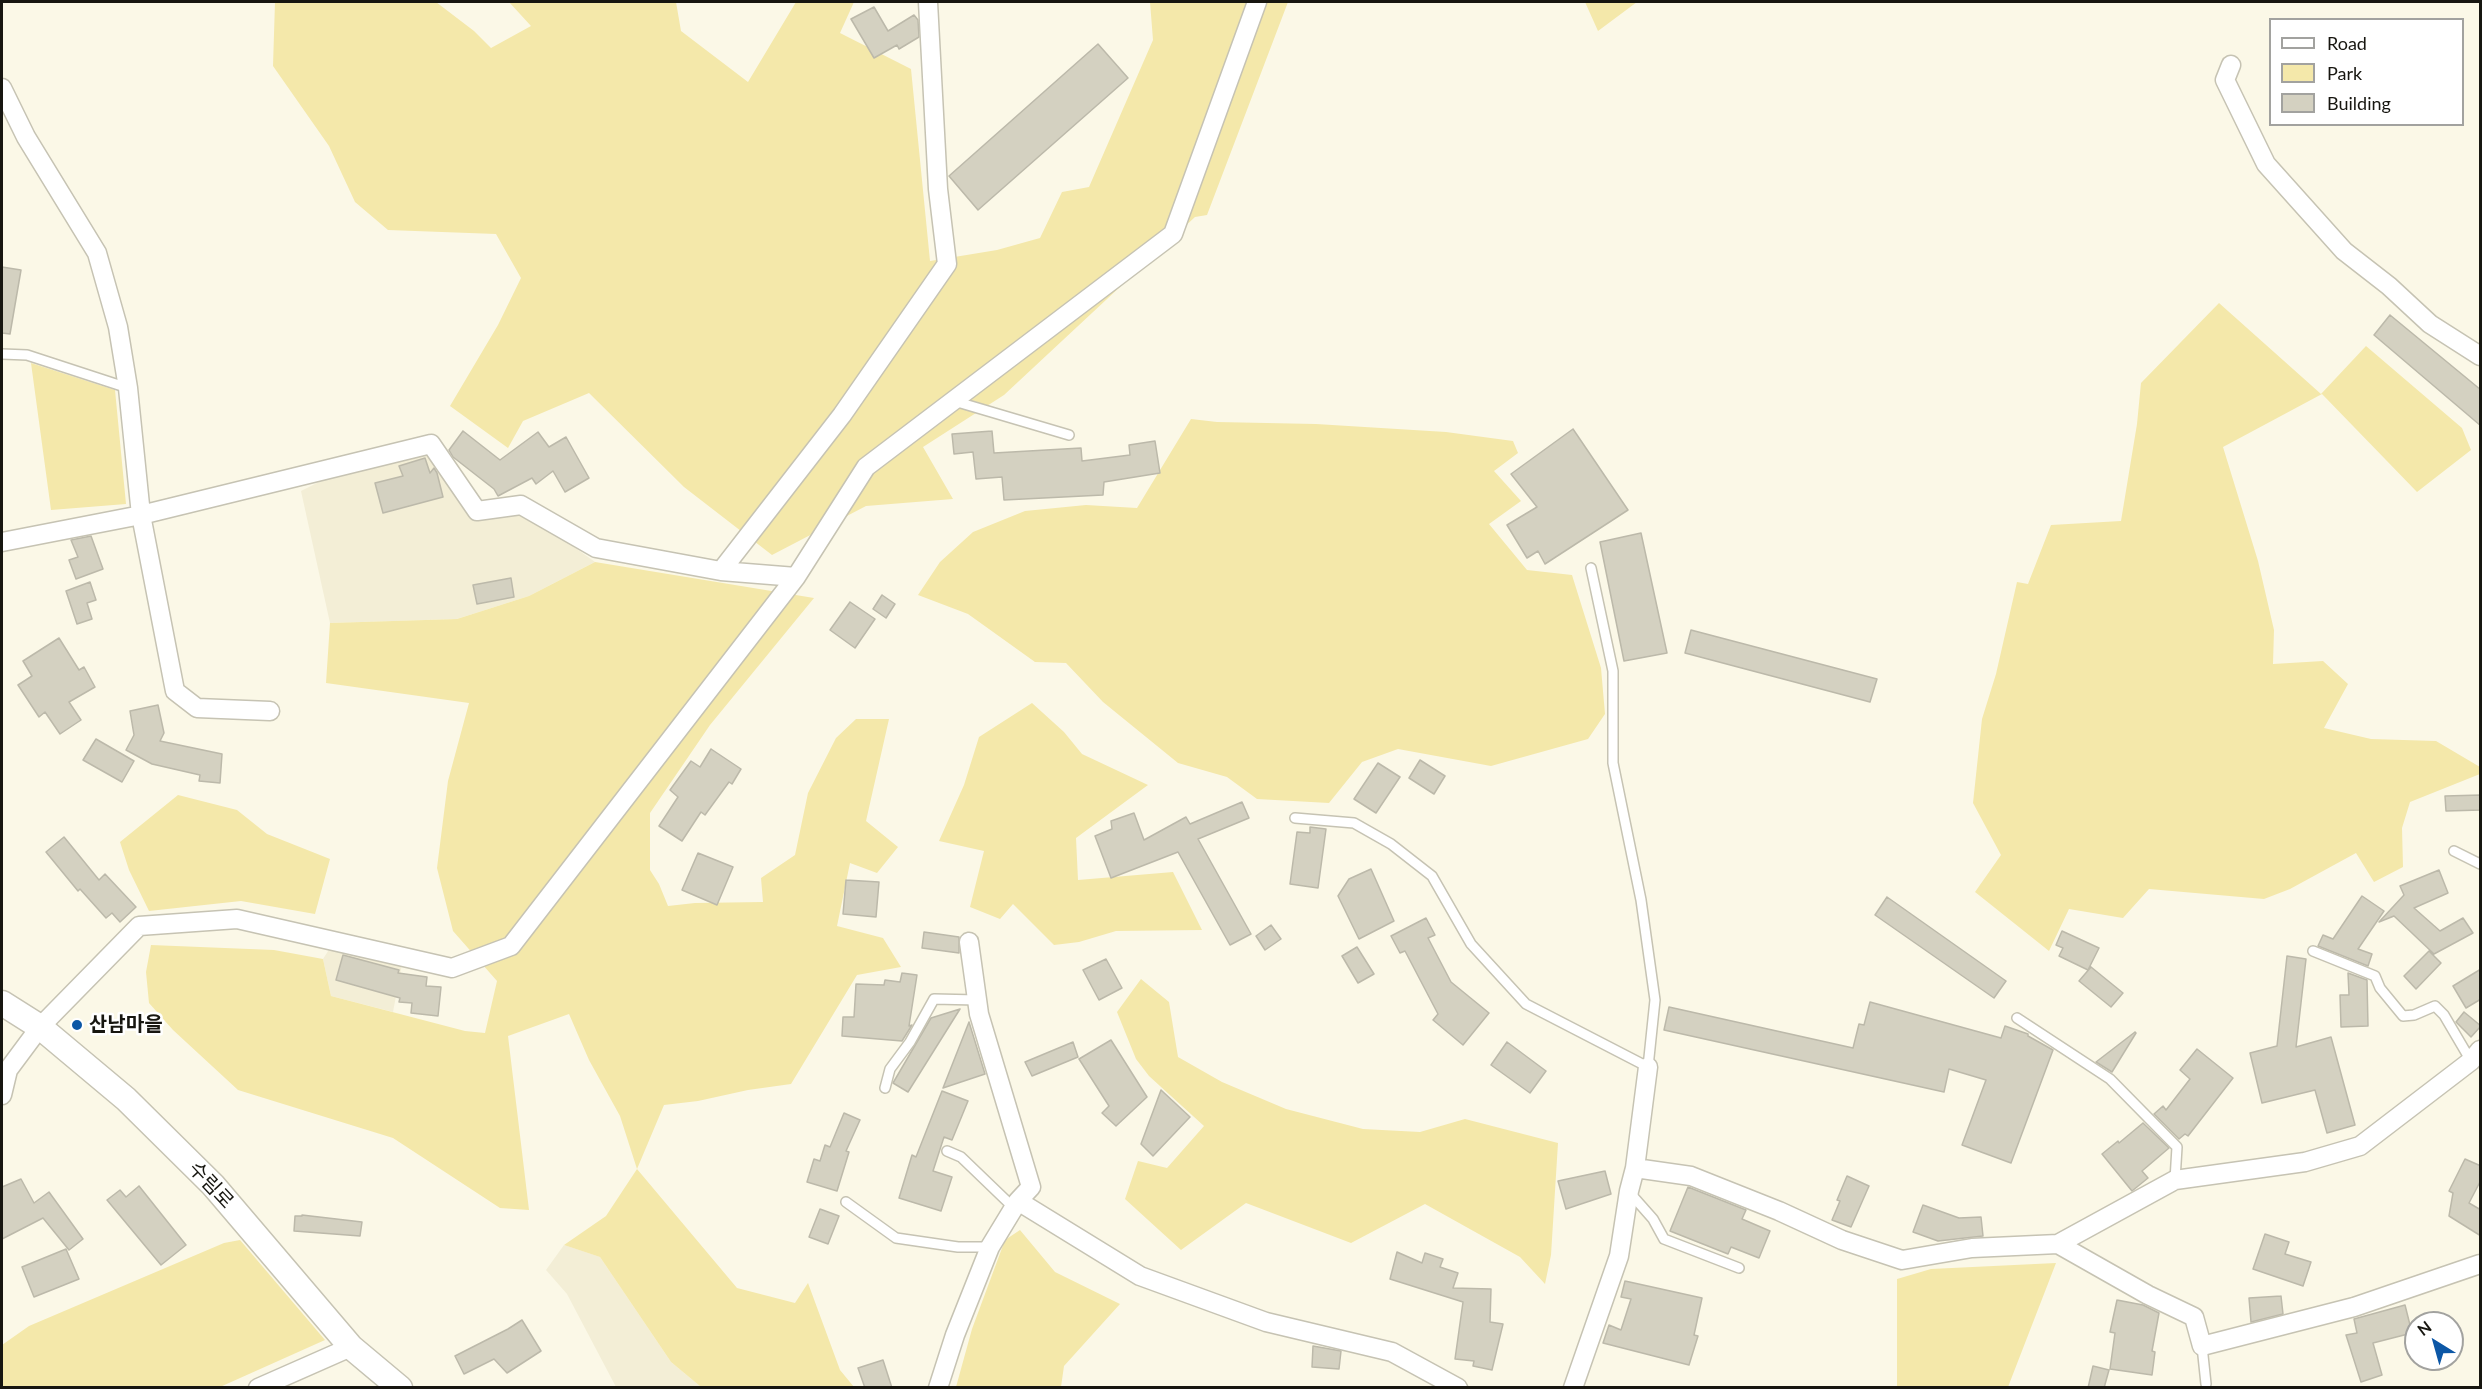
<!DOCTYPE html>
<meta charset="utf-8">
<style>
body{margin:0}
#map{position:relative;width:2482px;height:1389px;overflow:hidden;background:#fbf8e7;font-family:Lato,sans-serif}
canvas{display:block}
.frame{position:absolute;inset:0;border:3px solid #171610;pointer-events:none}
.legend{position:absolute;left:2269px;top:18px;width:195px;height:108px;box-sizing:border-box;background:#fff;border:2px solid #a2a29f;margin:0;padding:8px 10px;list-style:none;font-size:18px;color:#171610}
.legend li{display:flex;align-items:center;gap:12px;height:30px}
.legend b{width:30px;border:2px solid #a2a29f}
.north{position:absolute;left:2404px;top:1311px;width:60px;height:60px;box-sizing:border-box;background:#fff;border:2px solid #a2a29f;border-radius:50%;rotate:323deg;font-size:16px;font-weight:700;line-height:24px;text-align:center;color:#171610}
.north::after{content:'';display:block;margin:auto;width:21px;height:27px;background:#0c57a6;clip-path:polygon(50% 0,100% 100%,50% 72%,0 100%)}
</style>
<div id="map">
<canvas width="2482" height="1389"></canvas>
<div class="frame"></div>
<ul class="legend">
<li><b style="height:8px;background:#fff"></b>Road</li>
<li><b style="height:16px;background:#f4e8aa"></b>Park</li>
<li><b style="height:16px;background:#d4d1c1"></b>Building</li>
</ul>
<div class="north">N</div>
</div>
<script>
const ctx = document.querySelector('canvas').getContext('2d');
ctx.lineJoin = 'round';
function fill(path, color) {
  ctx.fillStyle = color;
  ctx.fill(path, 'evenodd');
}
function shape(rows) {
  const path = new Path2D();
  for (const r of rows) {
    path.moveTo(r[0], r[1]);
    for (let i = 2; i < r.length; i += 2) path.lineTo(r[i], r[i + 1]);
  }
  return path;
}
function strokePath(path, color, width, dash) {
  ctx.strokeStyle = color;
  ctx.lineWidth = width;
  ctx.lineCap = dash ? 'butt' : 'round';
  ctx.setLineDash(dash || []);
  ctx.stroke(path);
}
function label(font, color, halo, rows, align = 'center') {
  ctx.font = font + ' Lato,"Noto Sans KR",sans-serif';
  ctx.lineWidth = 5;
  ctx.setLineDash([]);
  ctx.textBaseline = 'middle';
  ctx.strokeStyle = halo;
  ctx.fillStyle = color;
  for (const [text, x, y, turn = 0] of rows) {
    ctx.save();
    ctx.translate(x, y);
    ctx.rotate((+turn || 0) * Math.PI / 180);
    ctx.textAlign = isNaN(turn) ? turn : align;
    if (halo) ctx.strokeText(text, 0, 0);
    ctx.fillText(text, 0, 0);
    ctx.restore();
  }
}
const built = shape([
 [428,449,479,518,524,511,595,562,529,596,457,619,330,623,301,491,335,474],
 [330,948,402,964,393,1012,331,996,323,959],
 [564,1245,600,1257,671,1362,701,1387,616,1387,567,1294,546,1270]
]);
const green = shape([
 [275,2,436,2,474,31,491,48,531,26,509,2,676,2,681,31,748,82,796,2,854,2,840,33,911,69,930,261,997,250,1040,238,1062,192,1089,187,1153,40,1150,2,1288,2,1207,215,1195,217,1004,395,923,447,953,499,866,506,772,555,684,487,589,393,523,421,508,448,450,406,498,325,521,278,496,234,388,230,355,202,329,146,273,66],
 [1585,2,1637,2,1598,31],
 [2219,303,2321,394,2366,346,2462,428,2471,450,2417,492,2322,394,2223,447,2258,561,2274,630,2273,664,2323,661,2348,684,2324,728,2371,739,2436,741,2480,767,2480,774,2410,802,2402,828,2403,867,2374,882,2356,853,2290,889,2264,899,2149,889,2123,918,2069,909,2049,951,1975,892,2001,855,1973,803,1982,719,1996,674,2017,582,2028,584,2051,525,2121,521,2137,424,2141,383],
 [31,363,115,390,126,504,51,510],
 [1191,419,1217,422,1316,424,1446,432,1513,441,1518,453,1494,471,1521,501,1489,524,1527,570,1572,575,1601,668,1605,714,1588,739,1491,766,1398,749,1362,762,1329,803,1257,799,1227,777,1178,763,1103,702,1066,663,1035,662,968,614,918,595,940,562,973,532,1025,511,1086,505,1137,508],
 [595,562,814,598,710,725,650,813,650,870,659,884,668,906,695,903,763,902,761,878,795,855,808,793,836,738,856,719,889,719,866,821,898,847,877,873,850,863,837,926,883,938,901,967,857,975,791,1084,748,1090,698,1101,664,1105,637,1169,737,1288,795,1303,808,1283,840,1370,854,1387,701,1387,671,1362,600,1257,564,1245,606,1216,637,1169,620,1116,589,1060,569,1014,508,1036,529,1210,500,1208,393,1138,238,1090,173,1030,149,1003,146,972,151,945,274,950,323,959,331,996,465,1031,485,1033,497,981,453,931,437,868,448,781,469,703,326,683,330,623,457,619,529,596],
 [1032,703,1064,732,1082,754,1148,785,1076,838,1078,880,1173,872,1202,930,1116,931,1079,942,1054,945,1013,904,1000,919,970,907,984,851,939,841,964,785,979,737],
 [178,795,237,810,267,834,330,859,315,914,241,901,149,911,129,870,120,842],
 [1141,979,1169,1002,1178,1057,1222,1082,1286,1109,1363,1129,1420,1132,1465,1119,1558,1143,1551,1255,1545,1284,1520,1257,1425,1204,1351,1243,1246,1203,1181,1250,1125,1199,1138,1161,1167,1168,1204,1126,1149,1076,1136,1059,1117,1012],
 [1020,1230,1055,1272,1120,1304,1064,1366,1061,1387,956,1387,972,1329,1005,1240],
 [240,1240,325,1340,220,1387,2,1387,2,1345,29,1326,224,1243],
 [2056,1263,2008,1387,1897,1387,1897,1279,1931,1269]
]);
const building = shape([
 [874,7,888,31,914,15,918,20,919,37,899,49,897,45,874,58,851,19,874,7],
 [1098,44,1128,78,978,210,949,176,1098,44],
 [2,267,21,270,10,334,2,333,2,267],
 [2390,315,2481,390,2481,426,2374,335,2390,315],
 [1573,429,1628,510,1545,564,1538,551,1527,558,1507,525,1537,507,1511,474,1573,429],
 [463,431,500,460,538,432,549,447,566,437,589,478,565,492,553,471,536,484,532,478,498,496,494,489,453,457,449,450,463,431],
 [992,431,994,453,1081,448,1082,461,1130,455,1129,445,1155,441,1160,473,1104,482,1103,495,1004,500,1002,477,976,479,973,452,954,454,952,434,992,431],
 [425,458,430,473,434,468,437,473,443,497,383,513,375,483,403,476,399,466,425,458],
 [1641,533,1667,653,1624,661,1600,542,1641,533],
 [91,536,103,569,76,579,69,560,78,557,71,540,91,536],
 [511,578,514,597,477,604,473,585,511,578],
 [90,582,96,600,87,603,92,619,77,624,66,591,90,582],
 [882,595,895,604,886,618,873,609,882,595],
 [850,602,875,619,855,648,830,630,850,602],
 [1691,630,1877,679,1870,702,1685,653,1691,630],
 [59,638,79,670,84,667,95,687,69,702,81,720,60,734,45,712,39,717,18,685,32,676,23,661,59,638],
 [158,705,164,733,160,741,222,754,220,783,199,781,200,775,152,764,126,750,134,735,130,711,158,705],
 [96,739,134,761,122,782,83,760,96,739],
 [711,749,741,769,732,784,729,782,705,815,701,812,682,841,659,826,678,797,670,790,691,761,700,767,711,749],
 [1420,760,1445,776,1434,794,1409,778,1420,760],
 [1378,763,1400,777,1376,813,1354,799,1378,763],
 [2481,795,2481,810,2446,811,2445,796,2481,795],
 [1242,802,1249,818,1198,839,1251,934,1230,945,1178,852,1111,878,1095,836,1112,829,1111,821,1134,813,1144,840,1186,817,1190,824,1242,802],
 [1310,827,1326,829,1318,888,1290,884,1297,832,1310,833,1310,827],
 [64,837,99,880,105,874,136,907,120,922,112,913,106,918,80,889,78,891,46,852,64,837],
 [698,853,733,867,717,905,682,890,698,853],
 [1371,869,1394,921,1359,939,1338,896,1349,879,1371,869],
 [2439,870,2448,893,2414,908,2440,931,2463,918,2473,933,2434,954,2394,916,2379,922,2404,895,2400,886,2439,870],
 [846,880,879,882,876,917,843,914,846,880],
 [2362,896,2384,911,2358,949,2372,954,2368,966,2318,946,2323,935,2333,939,2362,896],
 [1887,897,2006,981,1994,998,1875,915,1887,897],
 [1426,918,1435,935,1428,938,1451,982,1489,1013,1463,1045,1433,1020,1438,1014,1405,951,1400,953,1391,936,1426,918],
 [1271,925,1281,939,1265,950,1256,936,1271,925],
 [2062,931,2099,948,2088,970,2059,956,2063,948,2056,945,2062,931],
 [924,932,959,937,959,953,922,948,924,932],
 [1357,947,1374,974,1358,983,1342,956,1357,947],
 [2429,951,2441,963,2416,989,2404,976,2429,951],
 [343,955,399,970,398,973,427,977,426,986,441,987,438,1016,411,1013,412,1003,399,1002,400,998,336,980,343,955],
 [2287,956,2306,959,2296,1047,2331,1037,2355,1125,2327,1133,2315,1090,2262,1103,2250,1053,2277,1046,2287,956],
 [1106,959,1122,988,1099,1000,1083,970,1106,959],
 [2091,967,2123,993,2111,1007,2079,981,2091,967],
 [2481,969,2481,999,2466,1008,2453,986,2481,969],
 [902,973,917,975,909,1026,912,1025,902,1041,842,1036,843,1017,854,1017,856,984,884,985,885,980,900,982,902,973],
 [2348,973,2367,980,2368,1026,2341,1027,2340,995,2349,995,2348,973],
 [1870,1002,2001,1038,2005,1026,2028,1034,2028,1036,2053,1050,2011,1163,1962,1145,1986,1080,1949,1069,1944,1092,1664,1030,1669,1007,1853,1048,1859,1024,1864,1025,1870,1002],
 [960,1009,908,1092,893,1083,931,1018,960,1009],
 [2464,1012,2481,1026,2471,1037,2456,1022,2464,1012],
 [969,1022,985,1074,943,1088,969,1022],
 [2135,1032,2136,1033,2112,1072,2096,1062,2135,1032],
 [1111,1040,1147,1097,1116,1126,1102,1113,1109,1106,1079,1059,1111,1040],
 [1073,1042,1078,1057,1032,1076,1025,1062,1073,1042],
 [1507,1042,1546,1071,1530,1093,1491,1065,1507,1042],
 [2197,1049,2233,1078,2188,1136,2185,1134,2179,1139,2154,1114,2163,1106,2166,1110,2190,1079,2180,1070,2197,1049],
 [1161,1090,1190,1117,1153,1156,1141,1144,1161,1090],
 [942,1091,968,1101,952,1140,944,1137,933,1171,952,1177,941,1211,899,1198,912,1155,916,1157,942,1091],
 [844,1113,860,1120,846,1151,849,1152,837,1191,807,1182,814,1159,820,1161,825,1145,830,1147,844,1113],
 [2143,1123,2169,1148,2142,1171,2148,1178,2132,1191,2102,1154,2118,1141,2119,1143,2143,1123],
 [2465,1159,2481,1166,2481,1180,2469,1203,2481,1210,2481,1236,2449,1216,2453,1193,2449,1191,2465,1159],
 [1605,1171,1611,1194,1566,1209,1558,1181,1605,1171],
 [1847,1176,1869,1186,1851,1227,1832,1220,1840,1201,1837,1200,1847,1176],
 [21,1179,34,1203,49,1192,83,1239,69,1250,43,1218,2,1239,2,1187,21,1179],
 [139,1186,186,1245,161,1265,107,1200,120,1190,126,1197,139,1186],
 [1688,1187,1746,1210,1742,1219,1770,1231,1759,1258,1731,1247,1728,1254,1670,1231,1688,1187],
 [1923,1205,1959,1218,1981,1217,1983,1236,1938,1241,1913,1232,1923,1205],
 [820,1209,839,1216,828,1244,809,1237,820,1209],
 [302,1215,362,1222,360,1236,294,1231,295,1216,302,1216,302,1215],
 [2265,1234,2289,1242,2285,1254,2311,1262,2303,1286,2253,1269,2265,1234],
 [66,1249,79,1279,34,1297,22,1267,66,1249],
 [1397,1252,1422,1263,1425,1253,1443,1259,1440,1267,1458,1273,1453,1288,1491,1289,1490,1322,1503,1324,1492,1370,1473,1366,1474,1361,1455,1359,1463,1302,1390,1279,1397,1252],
 [1625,1281,1702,1298,1694,1335,1698,1336,1689,1365,1603,1343,1609,1325,1621,1330,1631,1299,1621,1297,1625,1281],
 [2281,1296,2283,1314,2251,1322,2249,1298,2281,1296],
 [2117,1300,2143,1305,2159,1313,2152,1351,2155,1352,2152,1375,2110,1369,2115,1333,2110,1332,2117,1300],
 [2405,1305,2412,1333,2373,1343,2382,1375,2361,1382,2346,1335,2357,1333,2354,1319,2405,1305],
 [522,1320,541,1351,507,1373,494,1359,464,1374,455,1356,508,1329,522,1320],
 [1313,1346,1341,1351,1339,1369,1312,1367,1313,1346],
 [883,1360,892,1388,865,1388,858,1368,883,1360],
 [2093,1366,2109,1370,2104,1388,2088,1388,2093,1366]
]);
const service = shape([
 [2,354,27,355,128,388],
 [954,401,1069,435],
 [1295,818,1354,823,1391,844,1432,876,1471,944,1526,1004,1648,1067,1655,1000,1641,900,1613,763,1613,671,1591,568],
 [2454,851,2480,864],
 [2313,951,2375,976,2380,988,2403,1016,2414,1015,2435,1006,2444,1015,2471,1061],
 [2017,1018,2110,1079,2177,1147,2175,1180],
 [885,1088,890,1069,910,1042,934,999,977,1000],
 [947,1151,961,1157,1014,1208],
 [1630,1193,1653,1219,1664,1239,1739,1268],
 [846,1202,896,1238,958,1247,990,1247],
 [2202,1346,2206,1384]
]);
const minor = shape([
 [2231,65,2225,80,2266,164,2344,251,2389,286,2430,324,2480,356],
 [2,88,26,137,97,253,118,327,128,388,141,515,175,691,197,708,270,711],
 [2,542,141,515,431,444,477,511,521,505,596,548,721,571,796,577],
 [721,571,842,415,947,264,938,189,928,2],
 [2,1075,8,1070,40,1027,139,926,237,919,452,968,511,946,796,577,866,467,1173,234,1257,2],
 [2,1095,8,1070],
 [1635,1168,1691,1176,1779,1211,1842,1240,1902,1260,1972,1248,2058,1244,2175,1180,2305,1162,2360,1146,2471,1061,2480,1050],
 [1018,1201,1140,1276,1266,1322,1392,1352,1458,1388],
 [2058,1244,2148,1295,2194,1317,2202,1346,2354,1307,2480,1264],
 [258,1388,351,1347],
 [938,1388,955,1335,990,1247,1018,1201,1031,1187,979,1014,969,942],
 [1573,1388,1619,1256,1629,1191,1635,1168,1648,1067]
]);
const secondary = shape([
 [2,1003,40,1027,126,1099,213,1185,351,1347,400,1388]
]);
const markers = [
 [77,1025,6,"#0c57a6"]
];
const poiNames = [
 ["산남마을",89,1025]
];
const streetNames = [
 ["수림로",211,1185,47]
];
fill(built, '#f3eed6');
fill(green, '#f4e8aa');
fill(building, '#d4d1c1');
strokePath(building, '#bcb9aa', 1.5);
strokePath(service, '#c6c3b3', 12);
strokePath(minor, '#c6c3b3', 21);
strokePath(secondary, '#c6c3b3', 27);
strokePath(service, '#fff', 9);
strokePath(minor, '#fff', 18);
strokePath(secondary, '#fff', 24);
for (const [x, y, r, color] of markers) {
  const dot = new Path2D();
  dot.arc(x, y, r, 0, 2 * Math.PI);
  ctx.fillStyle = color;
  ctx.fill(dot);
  strokePath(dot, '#fff', 2);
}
label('bold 20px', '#171610', '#fff', poiNames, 'left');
label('20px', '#171610', '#fff', streetNames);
</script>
